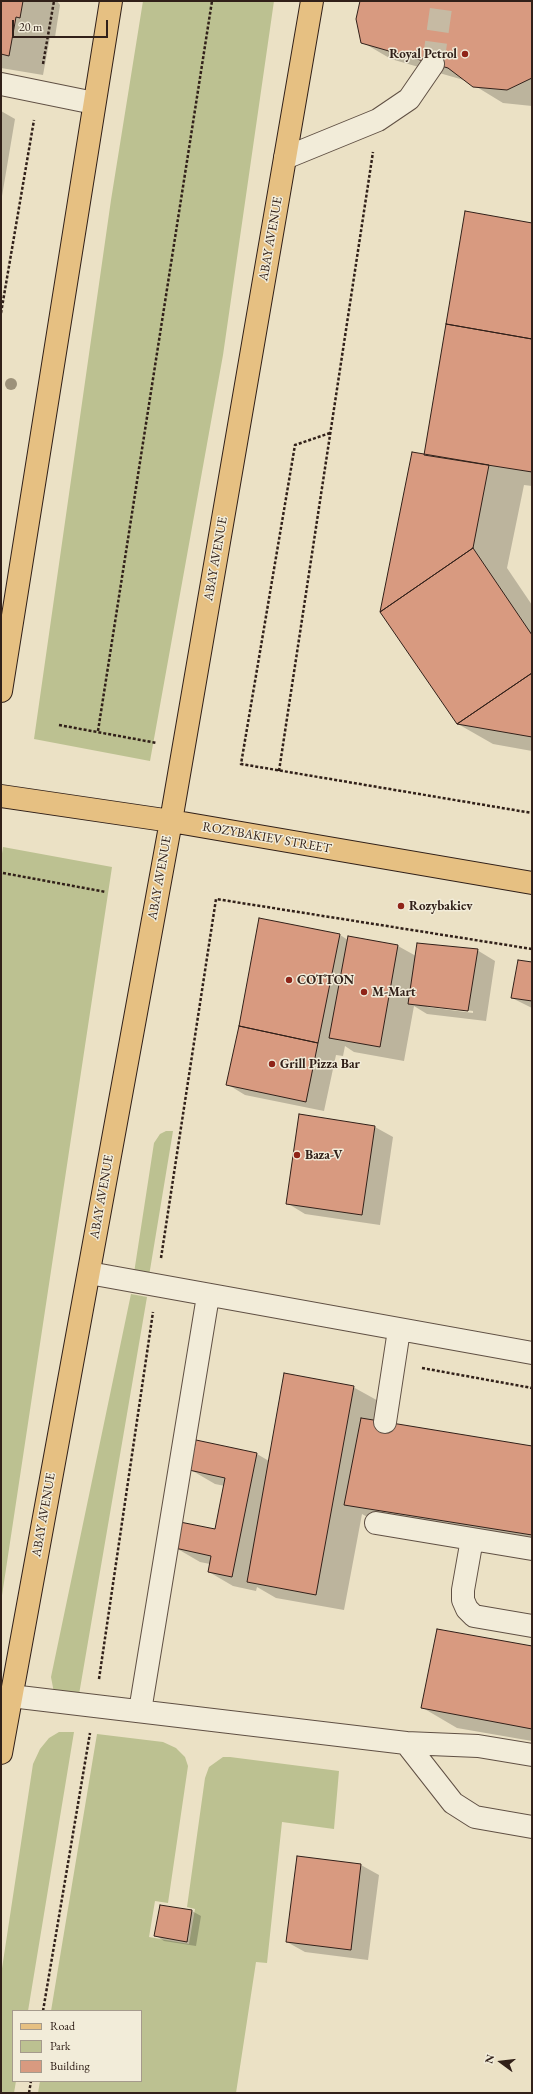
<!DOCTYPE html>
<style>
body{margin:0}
#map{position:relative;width:533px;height:2094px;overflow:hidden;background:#ebe1c5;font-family:"EB Garamond",serif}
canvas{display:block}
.frame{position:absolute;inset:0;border:2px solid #312019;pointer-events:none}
.legend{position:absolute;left:12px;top:2010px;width:130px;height:72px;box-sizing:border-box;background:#f2ecd9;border:1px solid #a59a8c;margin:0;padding:5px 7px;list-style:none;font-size:12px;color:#312019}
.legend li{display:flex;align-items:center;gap:8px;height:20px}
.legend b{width:20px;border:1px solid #a59a8c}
.north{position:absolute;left:481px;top:2042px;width:40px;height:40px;-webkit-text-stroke:3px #f2ecd9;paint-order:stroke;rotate:285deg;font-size:11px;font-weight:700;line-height:16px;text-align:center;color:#312019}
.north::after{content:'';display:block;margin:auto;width:14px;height:18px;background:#312019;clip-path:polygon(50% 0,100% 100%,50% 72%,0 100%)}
.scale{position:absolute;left:12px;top:20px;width:96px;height:18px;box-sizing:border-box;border:2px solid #312019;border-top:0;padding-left:5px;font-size:12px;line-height:14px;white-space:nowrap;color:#312019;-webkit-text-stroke:3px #f2ecd9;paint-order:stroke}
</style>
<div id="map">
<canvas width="533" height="2094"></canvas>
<div class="frame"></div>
<ul class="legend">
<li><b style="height:5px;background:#e6c082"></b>Road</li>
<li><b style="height:11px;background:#bcc191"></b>Park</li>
<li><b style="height:11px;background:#d89a80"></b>Building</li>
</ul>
<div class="north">N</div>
<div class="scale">20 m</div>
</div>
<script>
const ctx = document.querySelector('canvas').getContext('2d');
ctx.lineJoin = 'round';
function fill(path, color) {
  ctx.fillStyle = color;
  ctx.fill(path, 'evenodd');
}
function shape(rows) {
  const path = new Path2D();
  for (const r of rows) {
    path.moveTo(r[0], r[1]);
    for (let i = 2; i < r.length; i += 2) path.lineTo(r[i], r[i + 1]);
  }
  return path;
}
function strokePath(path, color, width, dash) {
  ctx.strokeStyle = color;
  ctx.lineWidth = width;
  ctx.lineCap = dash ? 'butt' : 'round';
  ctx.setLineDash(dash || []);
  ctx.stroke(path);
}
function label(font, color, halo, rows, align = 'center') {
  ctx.font = font + ' "EB Garamond",serif';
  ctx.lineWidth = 3;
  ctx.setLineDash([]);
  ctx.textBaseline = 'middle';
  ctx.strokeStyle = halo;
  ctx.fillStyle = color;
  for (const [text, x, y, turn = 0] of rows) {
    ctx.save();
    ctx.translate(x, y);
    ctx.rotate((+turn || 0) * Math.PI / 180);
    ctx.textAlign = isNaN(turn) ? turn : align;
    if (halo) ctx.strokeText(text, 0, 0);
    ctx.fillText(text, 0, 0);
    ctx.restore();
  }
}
const green = shape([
 [143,1,274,1,223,355,150,761,34,739,111,200],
 [3,847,112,867,1,1602,1,860],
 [166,1131,173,1131,149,1276,134,1273,154,1143,160,1134],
 [131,1294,147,1297,76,1712,55,1698,51,1677],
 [59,1732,74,1732,28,2011,13,2011,13,2081,16,2081,14,2093,1,2093,1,1975,33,1764,40,1749,49,1738],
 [97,1734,163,1742,176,1748,185,1757,188,1766,168,1903,155,1901,149,1937,189,1944,195,1909,187,1907,205,1778,209,1767,223,1757,230,1757,339,1771,334,1829,282,1822,267,1963,256,1962,236,2093,38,2093,40,2081,141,2081,141,2011,51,2011]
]);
const shadow = shape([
 [1,1,57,1,60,5,55,37,50,37,43,75,1,68],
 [361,1,532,1,532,106,503,103,467,81,391,59,362,42],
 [1,111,15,119,1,202],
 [532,224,532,486,524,485,507,568,532,605,532,751,493,744,458,724,425,456],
 [340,935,348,940,348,937,398,946,416,956,477,950,495,961,486,1021,427,1014,414,1006,404,1061,354,1052,345,1046,343,1056,336,1055,324,1111,245,1095,227,1084],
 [427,1005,473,1011,473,1013,427,1007],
 [532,963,532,1008,512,998],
 [375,1127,393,1137,380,1225,305,1214,287,1203],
 [353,1387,382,1403,378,1422,532,1447,532,1549,380,1524,362,1514,344,1610,276,1598,257,1587,256,1591,233,1586,209,1572,210,1564,200,1562,176,1548,216,1530,225,1486,215,1484,191,1470,197,1442,257,1454,269,1461],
 [532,1647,532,1741,457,1728,423,1708],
 [298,1857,361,1865,379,1875,368,1960,305,1952,287,1942],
 [192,1911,201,1916,196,1946,164,1941,155,1935]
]);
const building = shape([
 [1,1,23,1,20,18,16,17,9,56,1,54,1,1],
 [360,1,532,1,532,78,507,90,473,87,448,68,361,43,356,19,360,1],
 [465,211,532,223,532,339,446,324,465,211],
 [446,324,532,339,532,472,424,455,446,324],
 [412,452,489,465,473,548,380,612,412,452],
 [473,548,532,635,532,673,457,724,380,612,473,548],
 [532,673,532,737,457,724,532,673],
 [259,918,340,934,318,1043,239,1026,259,918],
 [348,936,398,945,380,1047,329,1038,348,936],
 [417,943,478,949,468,1011,408,1004,417,943],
 [518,960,532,962,532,1001,511,998,518,960],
 [239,1026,318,1043,306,1102,226,1085,239,1026],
 [299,1114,375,1126,362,1215,286,1204,299,1114],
 [284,1373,354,1386,316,1595,247,1582,284,1373],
 [361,1418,532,1446,532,1535,344,1505,361,1418],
 [196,1440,257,1453,232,1577,208,1572,211,1556,175,1548,180,1522,215,1529,225,1478,189,1470,196,1440],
 [437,1629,532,1646,532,1729,421,1708,437,1629],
 [297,1856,361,1864,351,1950,286,1942,297,1856],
 [160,1905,192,1910,187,1942,154,1936,160,1905]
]);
const minorTunnel = shape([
 [433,64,442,1]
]);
const path = shape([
 [43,64,54,1],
 [1,313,34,120],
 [330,433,295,445,241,764,532,813],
 [59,725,157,743],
 [98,731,212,1],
 [279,771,373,152],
 [3,873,106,892],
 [161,1258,216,899,532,949],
 [422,1368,532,1388],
 [99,1679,153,1312],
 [43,2011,90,1733],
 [29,2093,31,2081]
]);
const minor = shape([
 [1,84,94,103],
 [285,158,378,120,409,99,433,64],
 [89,1273,532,1353],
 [385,1422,399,1330],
 [376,1523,532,1549],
 [472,1539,463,1590,463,1600,467,1609,474,1616,532,1626],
 [11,1696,406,1743,453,1803,475,1817,532,1827],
 [140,1711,208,1296],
 [406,1743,478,1746,532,1755]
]);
const major = shape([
 [1,691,111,1],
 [1,796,171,821,532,883],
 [1,1753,171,821,312,1]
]);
const trees = [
 [11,384]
];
const markers = [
 [465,54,4,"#8f2418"],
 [401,906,4,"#8f2418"],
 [289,980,4,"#8f2418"],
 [364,992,4,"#8f2418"],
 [272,1064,4,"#8f2418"],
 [297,1155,4,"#8f2418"]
];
const poiNames = [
 ["Royal Petrol",457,54,"right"],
 ["Rozybakiev",409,906],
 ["COTTON",297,980],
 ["M-Mart",372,992],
 ["Grill Pizza Bar",280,1064],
 ["Baza-V",305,1155]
];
const streetNames = [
 ["ABAY AVENUE",271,239,-80],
 ["ABAY AVENUE",216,559,-80],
 ["ROZYBAKIEV STREET",267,838,10],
 ["ABAY AVENUE",160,878,-80],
 ["ABAY AVENUE",102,1197,-80],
 ["ABAY AVENUE",44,1515,-80]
];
fill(green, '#bcc191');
fill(shadow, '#0003');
fill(building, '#d89a80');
strokePath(building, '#312019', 1);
strokePath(minorTunnel, '#c6baa3', 22, [22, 11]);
strokePath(minor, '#605044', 24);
strokePath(major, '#312019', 24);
strokePath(path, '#312019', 2.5, [3, 2]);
strokePath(minor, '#f2ecd9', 22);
strokePath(major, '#e6c082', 22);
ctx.fillStyle = '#9c917a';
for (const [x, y] of trees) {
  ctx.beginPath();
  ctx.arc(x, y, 6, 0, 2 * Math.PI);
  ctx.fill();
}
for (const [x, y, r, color] of markers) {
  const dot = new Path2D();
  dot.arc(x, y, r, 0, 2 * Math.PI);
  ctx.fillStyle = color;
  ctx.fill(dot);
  strokePath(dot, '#f2ecd9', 1.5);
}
label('bold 13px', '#312019', '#f2ecd9', poiNames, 'left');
label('13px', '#312019', '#f2ecd9', streetNames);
</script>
